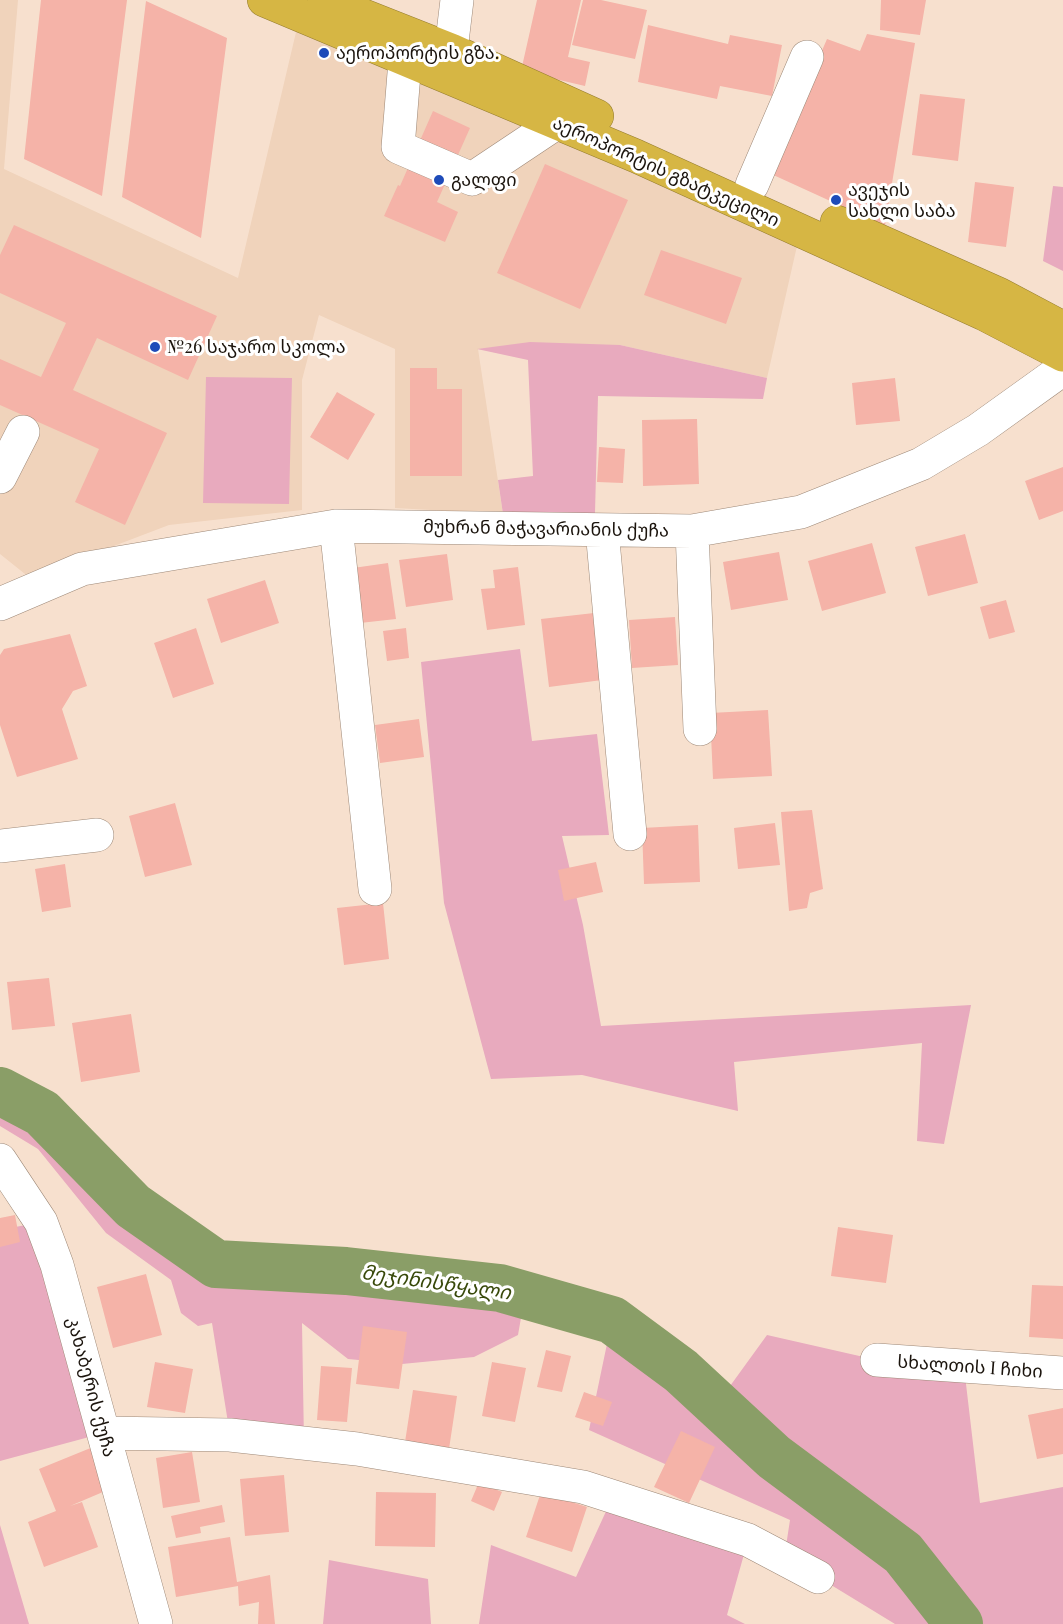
<!DOCTYPE html>
<meta charset="utf-8">
<style>
body{margin:0}
canvas{display:block;background:#f7e0ce}
</style>
<canvas width="1063" height="1624"></canvas>
<script>
const ctx = document.querySelector('canvas').getContext('2d');
ctx.lineJoin = 'round';
function fill(path, color) {
  ctx.fillStyle = color;
  ctx.fill(path, 'evenodd');
}
function shape(rows) {
  const path = new Path2D();
  for (const r of rows) {
    path.moveTo(r[0], r[1]);
    for (let i = 2; i < r.length; i += 2) path.lineTo(r[i], r[i + 1]);
  }
  return path;
}
function strokePath(path, color, width, dash) {
  ctx.strokeStyle = color;
  ctx.lineWidth = width;
  ctx.lineCap = dash ? 'butt' : 'round';
  ctx.setLineDash(dash || []);
  ctx.stroke(path);
}
function label(font, color, halo, rows, align = 'center') {
  ctx.font = font + ' "Playfair Display","Noto Sans Georgian",serif';
  ctx.lineWidth = 6;
  ctx.setLineDash([]);
  ctx.textBaseline = 'middle';
  ctx.strokeStyle = halo;
  ctx.fillStyle = color;
  for (const [text, x, y, turn = 0] of rows) {
    ctx.save();
    ctx.translate(x, y);
    ctx.rotate((+turn || 0) * Math.PI / 180);
    ctx.textAlign = isNaN(turn) ? turn : align;
    if (halo) ctx.strokeText(text, 0, 0);
    ctx.fillText(text, 0, 0);
    ctx.restore();
  }
}
const built = shape([
 [0,0,18,0,4,169,238,278,297,28,646,177,797,246,767,378,620,345,478,349,503,514,395,508,395,349,319,315,302,380,302,510,169,525,30,578,0,554]
]);
const green = shape([
 [1053,186,1063,187,1063,271,1043,261],
 [530,342,620,345,767,378,763,399,598,396,595,513,503,514,498,480,533,476,528,360,477,349],
 [206,377,292,378,289,504,203,503],
 [520,649,532,741,597,734,609,835,562,836,583,925,601,1026,971,1005,944,1144,917,1141,922,1043,734,1062,738,1111,582,1075,491,1079,444,903,421,662],
 [0,1091,41,1113,133,1206,216,1264,332,1270,500,1288,525,1295,518,1335,474,1357,402,1364,348,1359,302,1323,304,1443,230,1435,212,1323,198,1326,181,1313,171,1280,106,1233,38,1149,0,1126],
 [41,1222,104,1433,0,1461,0,1230],
 [612,1320,681,1371,717,1404,767,1335,877,1360,964,1367,980,1503,1063,1487,1063,1624,895,1624,818,1577,784,1559,790,1520,589,1430],
 [613,1496,748,1540,727,1615,745,1624,479,1624,491,1545,576,1577],
 [0,1525,29,1624,0,1624],
 [329,1560,428,1579,431,1624,323,1624]
]);
const river = shape([
 [0,1091,42,1113,133,1206,216,1264,346,1271,500,1288,612,1320,681,1371,774,1457,903,1553,959,1624]
]);
const building = shape([
 [41,0,127,0,102,196,24,159],
 [537,0,581,0,568,57,590,62,585,86,521,71],
 [583,0,601,0,647,10,635,59,572,45],
 [881,0,926,0,920,35,880,30],
 [146,1,227,38,201,238,122,197],
 [648,25,728,44,730,35,782,45,772,96,720,86,717,99,638,82],
 [867,34,915,43,885,226,769,173,827,39,860,51],
 [920,94,965,99,958,161,912,155],
 [433,111,470,128,437,202,458,212,445,242,384,216,398,185,400,186],
 [545,164,628,200,580,309,497,273],
 [975,182,1014,187,1006,247,968,242],
 [14,225,217,316,188,380,97,338,73,390,167,433,125,525,75,502,99,449,0,405,0,359,41,377,66,323,0,293,0,255],
 [661,250,742,278,726,324,644,295],
 [410,368,437,368,437,389,462,389,462,476,410,476],
 [895,378,900,421,856,425,852,383],
 [337,392,375,414,348,460,310,437],
 [697,419,699,484,643,486,642,420],
 [599,447,625,449,623,483,597,482],
 [1063,467,1063,511,1039,520,1025,481],
 [965,534,978,583,928,596,915,547],
 [872,543,886,593,822,611,808,561],
 [779,552,788,600,731,610,723,562],
 [447,554,453,600,406,607,399,560],
 [388,563,396,619,360,623,353,568],
 [518,567,525,625,487,630,481,589,495,588,493,570],
 [265,580,279,623,221,643,207,599],
 [1006,600,1015,632,989,639,980,607],
 [594,613,602,680,549,687,541,619],
 [675,617,678,665,632,668,629,620],
 [196,628,214,684,173,698,154,643],
 [406,628,409,658,387,661,383,631],
 [70,634,87,686,73,691,62,709,78,759,17,777,0,725,0,655,4,649],
 [768,710,772,776,713,779,710,713],
 [419,719,424,757,380,763,375,725],
 [175,803,192,865,145,877,129,816],
 [812,810,823,889,810,893,807,908,789,911,781,812],
 [775,823,780,865,738,869,734,828],
 [698,825,700,882,644,884,642,828],
 [596,862,603,892,564,901,558,870],
 [65,864,71,907,42,912,35,869],
 [383,903,389,959,344,965,337,908],
 [49,978,55,1026,12,1030,7,982],
 [131,1014,140,1072,81,1082,72,1023],
 [15,1215,20,1242,0,1247,0,1218],
 [838,1227,893,1235,886,1283,831,1276],
 [146,1274,162,1335,113,1348,97,1287],
 [1032,1285,1063,1286,1063,1339,1029,1337],
 [363,1326,407,1332,399,1389,356,1384],
 [546,1350,571,1356,562,1392,537,1387],
 [155,1362,193,1369,185,1413,147,1407],
 [492,1362,526,1368,515,1422,482,1416],
 [321,1366,352,1368,347,1422,317,1420],
 [413,1390,457,1396,449,1449,405,1442],
 [584,1392,612,1402,603,1426,575,1417],
 [1063,1408,1063,1454,1037,1459,1028,1415],
 [681,1431,715,1447,689,1503,654,1487],
 [93,1447,110,1489,70,1506,82,1502,98,1547,44,1567,28,1522,56,1511,39,1469],
 [192,1452,200,1502,163,1508,156,1458],
 [284,1475,289,1532,245,1536,240,1479],
 [479,1482,502,1492,494,1511,471,1501],
 [376,1492,436,1493,435,1547,375,1546],
 [541,1492,587,1507,572,1552,526,1537],
 [222,1505,225,1522,200,1527,201,1533,176,1538,171,1516],
 [230,1537,237,1582,270,1575,275,1624,258,1624,259,1602,239,1606,238,1586,176,1597,168,1547]
]);
const minor = shape([
 [451,50,457,0],
 [405,61,398,147,472,179,556,123],
 [752,185,807,57],
 [0,477,23,432],
 [336,526,375,889],
 [602,530,630,834],
 [692,531,700,729],
 [0,604,82,569,336,526,692,531,801,512,921,464,978,430,1063,369],
 [0,846,97,835],
 [0,1160,41,1222,57,1265,156,1624],
 [877,1360,1063,1373],
 [104,1433,230,1435,357,1449,583,1487,748,1540,818,1577]
]);
const highway = shape([
 [264,0,636,156,984,314,1063,355],
 [324,0,451,50,597,116],
 [837,222,999,294,1063,328]
]);
const markers = [
 [324,53,6,"#1e4bb9"],
 [439,180,6,"#1e4bb9"],
 [836,200,6,"#1e4bb9"],
 [155,347,6,"#1e4bb9"]
];
const poiNames = [
 ["აეროპორტის გზა.",336,53],
 ["გალფი",451,180],
 ["ავეჯის",848,190],
 ["სახლი საბა",848,211],
 ["№26 საჯარო სკოლა",167,347]
];
const streetNames = [
 ["აეროპორტის გზატკეცილი",666,172,24],
 ["მუხრან მაჭავარიანის ქუჩა",546,529,1],
 ["სხალთის I ჩიხი",970,1367,4],
 ["კახაბერის ქუჩა",91,1387,75]
];
const waterNames = [
 ["მეჯინისწყალი",436,1283,8]
];
fill(built, '#f0d3bb');
fill(green, '#e8aabe');
strokePath(river, '#8a9e67', 48);
fill(building, '#f5b3a8');
strokePath(minor, '#9d8877', 34);
strokePath(highway, '#957d31', 34);
strokePath(minor, '#fff', 33);
strokePath(highway, '#d6b644', 33);
for (const [x, y, r, color] of markers) {
  const dot = new Path2D();
  dot.arc(x, y, r, 0, 2 * Math.PI);
  ctx.fillStyle = color;
  ctx.fill(dot);
  strokePath(dot, '#fff', 2);
}
label('18px', '#1b140d', '#fff', poiNames, 'left');
label('18px', '#1b140d', '#fff', streetNames);
label('italic 20px', '#38490a', '#fff', waterNames);
</script>
